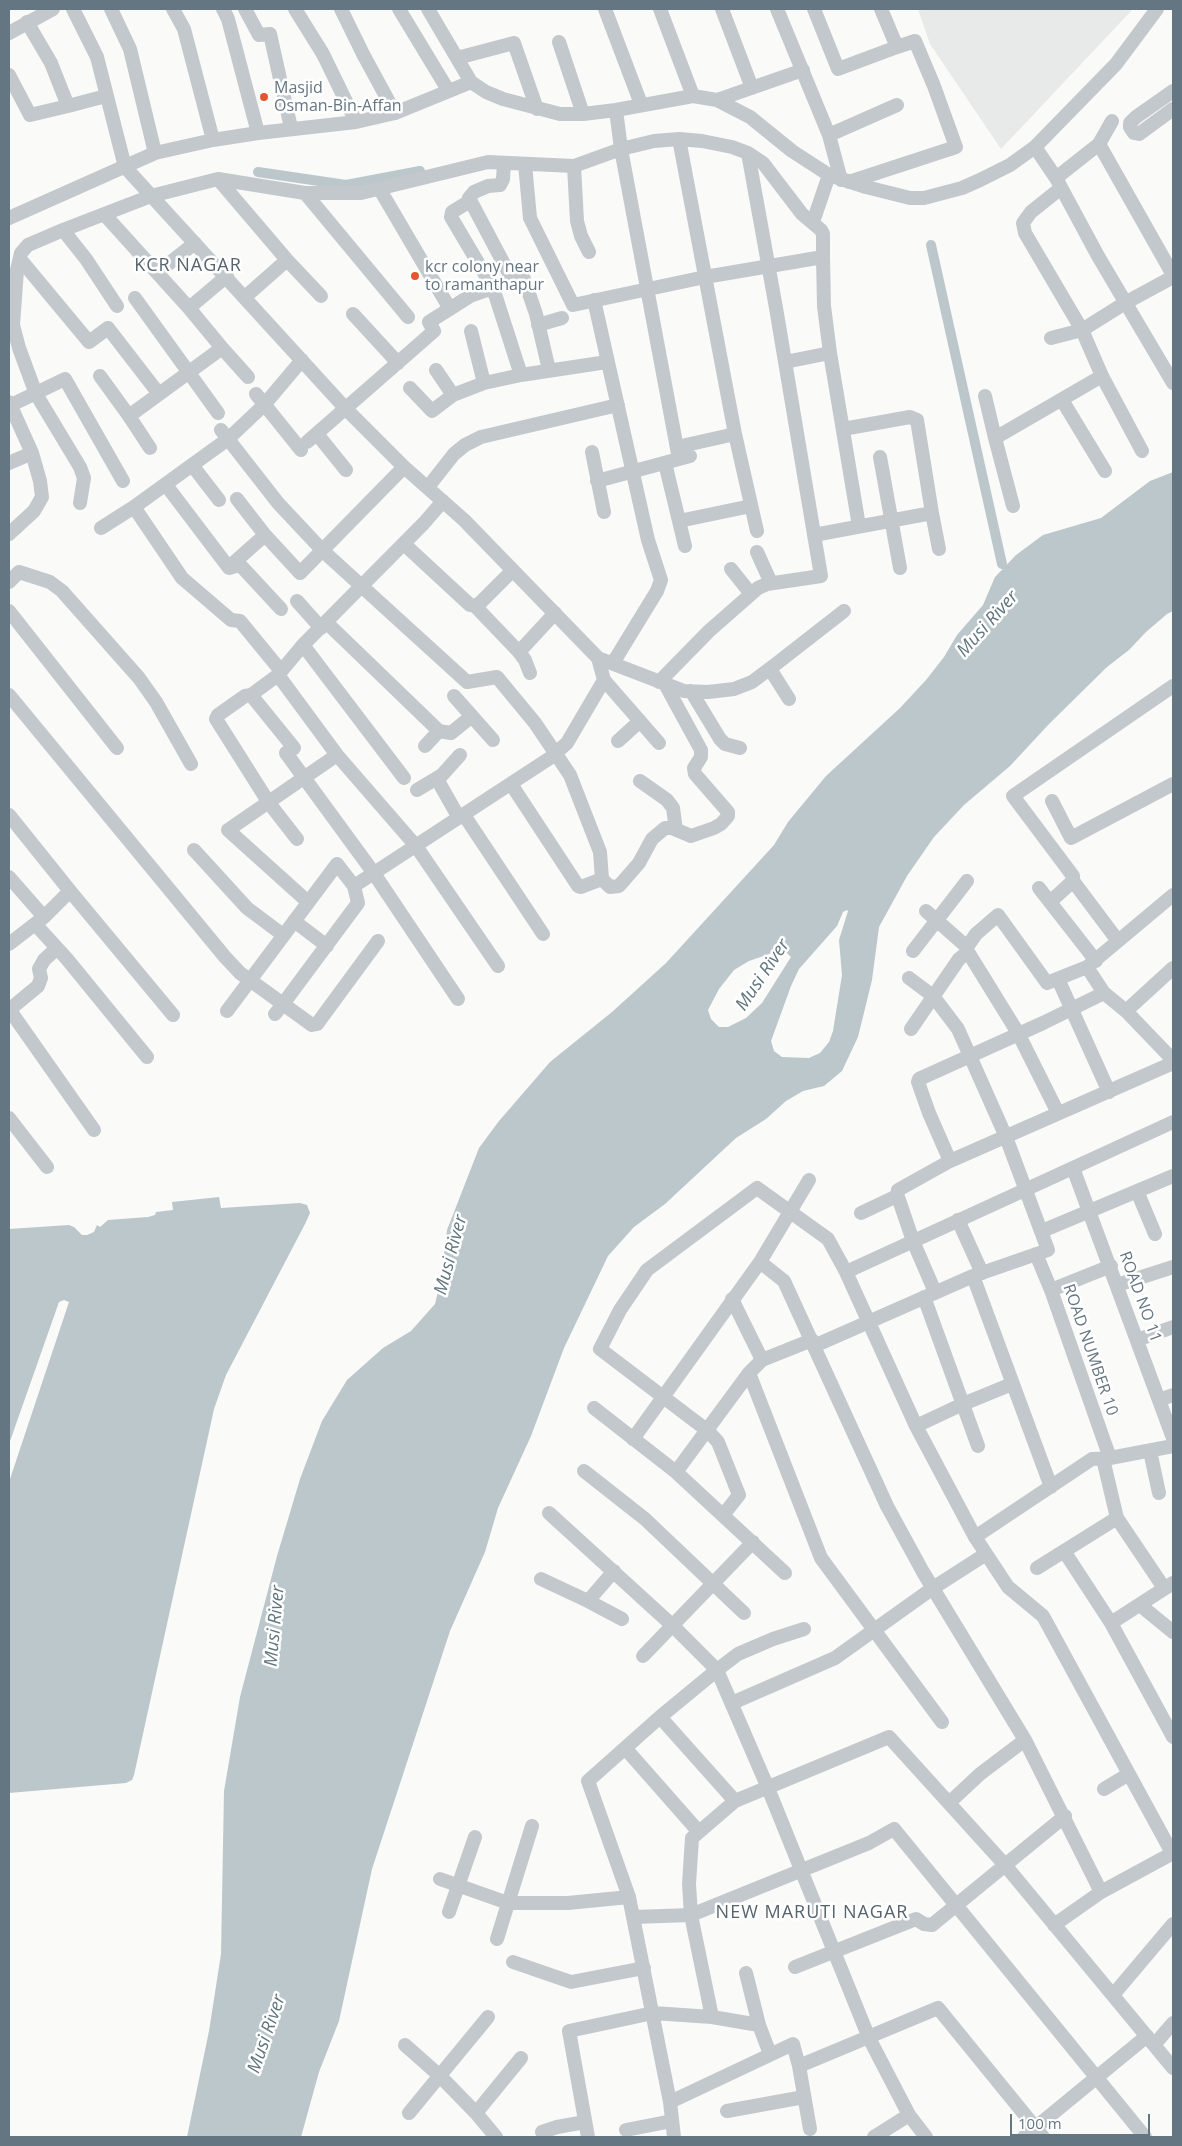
<!DOCTYPE html>
<style>
body{margin:0}
#map{position:relative;width:1182px;height:2146px;overflow:hidden;background:#fafaf8;font-family:"Open Sans",sans-serif}
canvas{display:block}
.frame{position:absolute;inset:0;border:10px solid #657683;pointer-events:none}
.scale{position:absolute;left:1010px;top:2114px;width:140px;height:22px;box-sizing:border-box;border:2px solid #657683;border-top:0;padding-left:6px;font-size:15px;line-height:18px;white-space:nowrap;color:#657683;-webkit-text-stroke:4px #fff;paint-order:stroke}
</style>
<div id="map">
<canvas width="1182" height="2146"></canvas>
<div class="frame"></div>
<div class="scale">100 m</div>
</div>
<script>
const ctx = document.querySelector('canvas').getContext('2d');
ctx.lineJoin = 'round';
function fill(path, color) {
  ctx.fillStyle = color;
  ctx.fill(path, 'evenodd');
}
function shape(rows) {
  const path = new Path2D();
  for (const r of rows) {
    path.moveTo(r[0], r[1]);
    for (let i = 2; i < r.length; i += 2) path.lineTo(r[i], r[i + 1]);
  }
  return path;
}
function strokePath(path, color, width, dash) {
  ctx.strokeStyle = color;
  ctx.lineWidth = width;
  ctx.lineCap = dash ? 'butt' : 'round';
  ctx.setLineDash(dash || []);
  ctx.stroke(path);
}
function label(font, color, halo, rows, align = 'center') {
  ctx.font = font + ' "Open Sans",sans-serif';
  ctx.lineWidth = 5;
  ctx.setLineDash([]);
  ctx.textBaseline = 'middle';
  ctx.strokeStyle = halo;
  ctx.fillStyle = color;
  for (const [text, x, y, turn = 0] of rows) {
    ctx.save();
    ctx.translate(x, y);
    ctx.rotate((+turn || 0) * Math.PI / 180);
    ctx.textAlign = isNaN(turn) ? turn : align;
    if (halo) ctx.strokeText(text, 0, 0);
    ctx.fillText(text, 0, 0);
    ctx.restore();
  }
}
const built = shape([
 [918,9,1133,9,1001,149,930,44]
]);
const water = shape([
 [1173,472,1173,611,1167,614,1146,632,1129,650,1107,667,1049,724,1010,766,964,805,934,837,907,876,879,927,872,980,858,1037,842,1071,824,1086,803,1091,786,1101,766,1119,736,1138,665,1204,634,1227,608,1256,564,1348,531,1436,498,1508,485,1552,450,1631,372,1869,339,2021,319,2072,301,2137,187,2137,209,2031,221,1954,224,1791,240,1697,277,1556,300,1479,322,1421,347,1380,383,1348,411,1331,435,1304,441,1279,447,1230,479,1148,499,1121,550,1062,612,1012,666,963,774,845,788,822,826,776,900,708,926,680,944,657,957,635,983,605,995,577,1016,555,1043,535,1101,518,1150,481],
 [847,910,848,911,839,940,842,975,833,1031,829,1042,820,1053,809,1058,782,1057,774,1051,771,1041,791,986,799,969,837,926,843,912],
 [772,953,786,952,791,957,762,1003,746,1018,728,1027,719,1027,711,1019,708,1010,719,989,734,970,749,961],
 [219,1197,221,1208,300,1203,307,1205,310,1213,305,1224,226,1375,214,1409,134,1775,132,1780,126,1783,9,1793,9,1482,69,1302,64,1300,59,1302,9,1444,9,1229,69,1225,74,1227,82,1235,87,1235,94,1232,97,1225,100,1227,108,1220,148,1217,155,1215,156,1212,173,1210,172,1202]
]);
const canal = shape([
 [258,172,346,185,420,171],
 [931,245,1002,564]
]);
const minor = shape([
 [73,9,97,57,125,167,346,409,404,467,464,520,598,658,684,691,708,692,734,689,752,682,776,664,844,611],
 [111,9,130,49,155,153],
 [173,9,184,29,213,140],
 [223,9,228,19,258,133],
 [245,9,259,35,270,34,291,128],
 [295,9,323,54,356,122],
 [341,9,363,54,395,113],
 [399,9,448,90],
 [428,9,471,82],
 [605,9,641,104],
 [660,9,693,96],
 [722,9,752,88],
 [777,9,829,135,841,180],
 [814,9,838,69,897,47,881,9],
 [27,22,51,63,68,106,106,96],
 [9,33,53,9],
 [559,42,583,114],
 [457,58,514,43,537,109],
 [9,75,30,115,68,106],
 [1173,91,1136,117,1130,123,1130,127,1134,133,1139,134,1173,109],
 [717,100,803,70],
 [616,110,621,149,679,459],
 [829,135,897,105],
 [679,139,735,434,757,531],
 [1099,144,1173,275],
 [1035,147,1056,178,1098,256,1173,383],
 [504,163,503,179,500,185,488,186,474,192,469,198,513,281],
 [525,164,530,218,573,305,705,277,823,257,824,306,830,353,859,526],
 [574,166,577,221,581,236,589,252],
 [1056,178,1099,144,1112,121],
 [218,179,287,260,245,297],
 [849,182,956,147,934,86,915,41,897,47],
 [379,188,450,309],
 [305,193,408,317],
 [470,201,452,212,451,217,493,288,521,375],
 [104,214,189,308],
 [9,218,155,153,213,140,258,133,356,122,395,113,471,82,486,92,503,99,560,114,583,114,616,110,693,96,717,100,750,117,792,151,829,175,866,187,910,198,924,198,962,188,980,180,1010,165,1035,147,1116,64,1157,9],
 [813,222,829,175],
 [63,230,86,259,117,306],
 [20,259,89,342,108,328,159,394],
 [287,260,321,296],
 [157,273,195,243],
 [135,298,218,413],
 [594,300,648,540,661,580,657,591,613,663],
 [353,314,398,363],
 [538,325,562,318],
 [471,331,484,383],
 [1051,338,1082,330,1025,233,1023,223,1031,212,1061,188],
 [222,348,248,377],
 [785,362,830,353],
 [436,370,453,395,484,383,521,375,607,362],
 [100,376,129,416],
 [410,388,432,411,453,395],
 [256,394,301,450],
 [985,396,995,438],
 [1062,400,1105,471],
 [9,402,32,453,40,481,42,497,34,511,9,534],
 [9,406,65,379,123,481],
 [221,430,278,503,323,551,467,682,497,677,535,723,570,775,600,852,602,879,610,887,619,886,639,863,652,839,665,828,672,828,691,836,714,828,721,824,728,816,728,812,695,774,694,768,701,757,701,750,665,684],
 [317,434,346,470],
 [307,442,434,331,429,322,470,296,513,281,524,279,536,314,549,370],
 [677,447,735,434],
 [150,448,129,416,222,348,189,308,227,276],
 [1142,451,1102,376,1082,330,1125,303,1173,277],
 [592,452,604,512],
 [880,457,900,568],
 [9,463,32,453],
 [665,463,679,521],
 [192,465,219,500],
 [597,481,690,456],
 [166,485,229,568,239,565,242,567,281,609],
 [428,487,454,454,465,445,481,437,618,405],
 [237,499,265,535,300,573,404,467],
 [443,501,424,523,303,645,278,675,251,695,294,748,286,753,373,872,458,999],
 [80,503,84,478,80,467,36,394,19,348,13,325,17,270,21,253,28,245,63,230,151,196,218,179,305,193,361,193,488,162,574,166,621,149,654,141,679,139,702,141,732,147,748,153,763,163,802,214,821,230,823,234,823,257],
 [1013,506,995,438,1102,376],
 [932,513,939,549],
 [101,528,134,507],
 [814,535,932,513,917,420,910,417,843,429],
 [404,544,470,605,475,606,481,602,513,570],
 [685,546,679,521,751,506],
 [757,552,771,583],
 [229,567,265,535],
 [731,569,751,594],
 [9,582,19,572,50,582,62,591,139,678,156,702,191,764],
 [297,601,321,628],
 [475,606,519,652,525,660,530,673],
 [9,611,117,748],
 [327,623,439,731],
 [303,645,404,778],
 [519,652,555,613],
 [770,669,789,699],
 [281,671,240,621,231,620,182,578,134,507,228,439,264,405,302,360],
 [278,675,337,755],
 [604,680,659,743],
 [659,682,709,631,758,588,767,584,821,576,776,308,748,153],
 [691,691,720,739,725,744,740,748],
 [9,695,225,957,240,973,283,1004,358,903,354,886,550,758,567,743,604,680,598,658],
 [251,695,245,696,218,715,216,719,269,803,297,839],
 [454,696,493,740],
 [618,741,640,721],
 [425,746,439,731,451,733,472,716],
 [437,779,459,818],
 [640,781,667,800,673,808,676,830],
 [511,784,578,886,581,887,602,879],
 [417,790,442,775,460,755],
 [1052,801,1071,838,1173,784],
 [9,815,70,891],
 [464,815,543,934],
 [194,850,247,908,283,935],
 [9,877,44,917],
 [1073,881,1118,941],
 [1039,888,1096,961],
 [308,902,228,830,337,755,416,846,498,966],
 [1050,902,1073,881,1073,876,1013,796,1173,686],
 [926,911,967,947,968,952,1018,1033,1058,1113],
 [294,921,327,946],
 [35,924,67,959,147,1057],
 [9,944,44,917,70,891,173,1015],
 [967,947,976,934,998,915,1047,983,1087,967,1173,895],
 [913,951,967,881],
 [1087,967,1104,993,1126,1011,1173,1060],
 [1058,979,1109,1092],
 [9,1009,94,1130],
 [9,1010,38,986,41,978,39,969,44,960,57,948],
 [227,1011,337,864,354,886],
 [1126,1011,1173,968],
 [275,1014,283,1004,312,1025,317,1024,378,941],
 [911,1029,959,959,968,952],
 [9,1118,47,1167],
 [950,1161,929,1113,918,1082,919,1079,1043,1023,1104,993],
 [1073,1168,1173,1438],
 [1137,1191,1155,1234],
 [861,1213,897,1196],
 [958,1220,982,1273],
 [1042,1231,1173,1176],
 [1036,1254,1051,1290,1110,1458],
 [760,1262,784,1281,887,1506,923,1572,1025,1740,1101,1892],
 [846,1272,1173,1122],
 [973,1276,1051,1487],
 [1117,1285,1173,1267],
 [1051,1290,1111,1266],
 [935,1292,913,1241,897,1194,898,1190,950,1161,1173,1063],
 [924,1297,978,1446],
 [732,1299,762,1360],
 [1137,1340,1173,1327],
 [814,1346,973,1276,1048,1250,1006,1137,958,1029,933,996,909,978],
 [749,1373,821,1558,942,1722],
 [1159,1400,1173,1395],
 [594,1408,676,1472,785,1573],
 [916,1426,963,1404,1012,1384],
 [633,1439,760,1262,809,1180],
 [1150,1451,1159,1493],
 [1103,1459,1117,1518,1164,1588],
 [584,1471,645,1519,744,1613],
 [676,1472,749,1373,762,1360,812,1340],
 [549,1513,673,1626,717,1670,768,1788,869,2038,909,2115,926,2137],
 [724,1514,739,1495,718,1442,708,1431,600,1349,620,1310,647,1270,757,1188,828,1239,846,1272,916,1426,975,1537,1008,1587,1043,1616,1172,1853],
 [975,1537,1092,1459,1110,1458,1173,1446],
 [1064,1551,1111,1623,1173,1737],
 [1037,1568,1117,1518],
 [541,1579,588,1601,614,1571],
 [588,1601,622,1619],
 [1140,1605,1173,1632],
 [1111,1623,1173,1583],
 [643,1656,753,1542],
 [732,1703,835,1658,933,1588,986,1554],
 [660,1717,735,1801],
 [625,1748,699,1832],
 [1104,1789,1129,1774],
 [950,1802,980,1774,1025,1740],
 [440,1879,508,1903,568,1903,629,1897],
 [449,1912,475,1837],
 [633,1917,691,1915,869,1843,894,1829,1145,2137],
 [1054,1925,1101,1892,1173,1853],
 [497,1939,532,1826],
 [513,1962,571,1982,644,1968],
 [795,1967,916,1919,924,1924,932,1925,1065,1816],
 [746,1973,759,2025],
 [1113,1995,1173,1924],
 [712,2017,691,1915,689,1884,692,1838,735,1801,889,1737,1005,1865,1173,2068],
 [405,2045,440,2076,476,2113,496,2137],
 [1154,2045,1173,2023],
 [799,2066,810,2129],
 [670,2102,793,2044,799,2066,938,2008,1043,2137],
 [727,2111,804,2097],
 [409,2113,488,2017],
 [476,2113,521,2058],
 [626,2130,672,2121],
 [542,2132,557,2127,585,2122],
 [588,2137,569,2031,653,2013,712,2017,759,2025,770,2054],
 [674,2137,670,2102,629,1897,588,1781,660,1717,717,1670,738,1654,773,1639,804,1629],
 [874,2137,909,2115],
 [1024,2137,1147,2036]
]);
const markers = [
 [264,97,5,"#e4572e"],
 [415,276,5,"#e4572e"]
];
const poiNames = [
 ["Masjid",274,88],
 ["Osman-Bin-Affan",274,106],
 ["kcr colony near",425,267],
 ["to ramanthapur",425,285]
];
const streetNames = [
 ["ROAD NO 11",1140,1297,70],
 ["ROAD NUMBER 10",1090,1350,71]
];
const neighbourhoodNames = [
 ["KCR NAGAR",188,266],
 ["NEW MARUTI NAGAR",812,1913]
];
const waterNames = [
 ["Musi River",988,624,-48],
 ["Musi River",763,975,-56],
 ["Musi River",451,1255,-75],
 ["Musi River",275,1626,-85],
 ["Musi River",267,2034,-71]
];
fill(built, '#e8e9e9');
fill(water, '#bbc7cb');
strokePath(canal, '#bbc7cb', 10);
strokePath(minor, '#c3c8cc', 14);
for (const [x, y, r, color] of markers) {
  const dot = new Path2D();
  dot.arc(x, y, r, 0, 2 * Math.PI);
  ctx.fillStyle = color;
  ctx.fill(dot);
  strokePath(dot, '#fff', 2);
}
label('16px', '#657683', '#fff', poiNames, 'left');
label('16px', '#657683', '#fff', streetNames);
ctx.letterSpacing = '1px';
label('18px', '#57646e', '#fff', neighbourhoodNames);
ctx.letterSpacing = '0px';
label('italic 18px', '#60757c', '#fff', waterNames);
</script>
